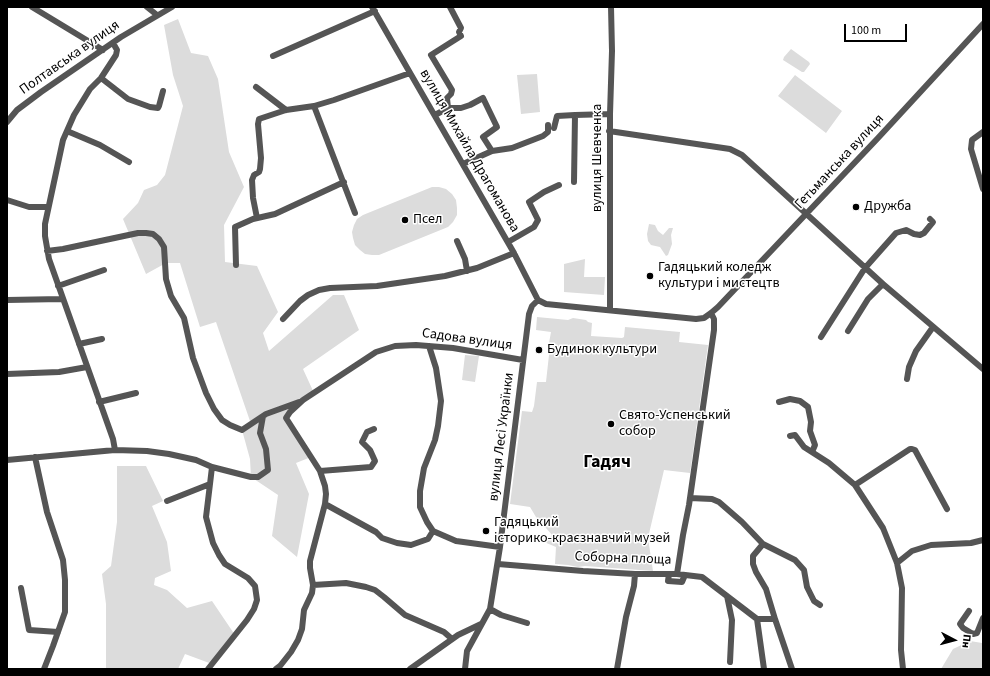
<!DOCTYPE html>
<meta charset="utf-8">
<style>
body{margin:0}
#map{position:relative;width:990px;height:676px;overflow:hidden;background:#fff;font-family:"Source Sans 3",sans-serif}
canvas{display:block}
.frame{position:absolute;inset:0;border:8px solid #000;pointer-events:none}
.north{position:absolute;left:934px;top:620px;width:40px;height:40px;-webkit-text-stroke:3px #fff;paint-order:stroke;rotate:96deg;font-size:11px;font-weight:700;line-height:16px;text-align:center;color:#000}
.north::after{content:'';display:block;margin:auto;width:14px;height:18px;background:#000;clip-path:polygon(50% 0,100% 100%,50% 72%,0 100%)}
.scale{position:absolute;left:844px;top:24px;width:63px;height:18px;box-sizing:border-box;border:2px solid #000;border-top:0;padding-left:5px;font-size:12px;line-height:14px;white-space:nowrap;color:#000;-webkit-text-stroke:3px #fff;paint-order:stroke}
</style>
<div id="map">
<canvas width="990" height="676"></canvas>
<div class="frame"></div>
<div class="north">Пн</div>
<div class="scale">100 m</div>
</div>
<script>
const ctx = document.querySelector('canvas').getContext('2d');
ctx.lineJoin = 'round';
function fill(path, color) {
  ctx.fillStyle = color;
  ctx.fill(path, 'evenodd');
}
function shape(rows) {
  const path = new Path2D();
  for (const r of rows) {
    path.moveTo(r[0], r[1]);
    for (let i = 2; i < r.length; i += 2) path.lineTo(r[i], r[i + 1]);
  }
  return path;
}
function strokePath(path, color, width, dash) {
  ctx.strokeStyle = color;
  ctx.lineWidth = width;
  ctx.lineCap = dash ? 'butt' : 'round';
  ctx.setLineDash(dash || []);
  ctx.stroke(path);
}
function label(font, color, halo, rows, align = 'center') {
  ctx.font = font + ' "Source Sans 3",sans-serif';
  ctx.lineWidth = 3;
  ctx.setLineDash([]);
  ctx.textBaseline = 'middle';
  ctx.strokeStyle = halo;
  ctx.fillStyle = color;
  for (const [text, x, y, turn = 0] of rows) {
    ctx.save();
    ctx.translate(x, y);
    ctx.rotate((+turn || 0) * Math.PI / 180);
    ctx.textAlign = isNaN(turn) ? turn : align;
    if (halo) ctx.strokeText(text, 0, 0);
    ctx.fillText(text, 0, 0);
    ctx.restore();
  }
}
const green = shape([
 [178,19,191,53,208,56,218,79,229,152,244,187,224,225,225,262,257,266,278,312,263,333,269,351,333,295,344,295,359,330,303,369,314,393,286,417,311,457,296,463,309,494,297,557,272,536,278,495,251,477,250,459,242,430,251,424,216,322,200,327,180,263,166,263,146,274,123,219,138,203,144,190,157,185,165,175,183,106,173,75,164,25],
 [791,49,809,62,810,64,804,72,802,72,783,60,784,57],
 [537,74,540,112,521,114,517,75],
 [795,75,842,111,826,133,778,96],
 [432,187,439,187,446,189,452,194,456,200,457,208,457,215,453,222,448,227,379,255,372,255,365,254,360,250,355,245,353,238,352,232,354,225,357,219,363,215],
 [649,224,655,225,658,231,663,235,669,228,673,228,671,235,672,244,668,255,666,256,660,247,651,245,648,241,647,234],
 [585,259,584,277,605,277,604,295,564,292,564,264],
 [537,317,568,320,573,318,586,320,588,322,592,323,591,336,622,338,624,337,625,327,680,332,679,342,708,345,690,473,664,470,648,538,653,571,585,566,578,567,568,565,555,564,556,547,544,542,543,538,549,538,552,535,540,521,536,517,530,507,510,504,522,411,532,412,534,406,537,382,546,382,550,346,549,343,551,332,536,330],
 [465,355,479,356,475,382,462,380],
 [117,466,146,466,163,501,152,506,167,542,171,571,155,578,154,585,167,590,187,608,212,601,235,635,212,664,185,654,178,669,106,669,106,604,102,574,111,566,117,522],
 [983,636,983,669,941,669,953,649,970,641,982,643]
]);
const minor = shape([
 [32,7,103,50],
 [147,7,157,15],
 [372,7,514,253,538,300,546,304,696,319,704,318,711,313,718,307,878,138,983,24],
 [113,43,117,50,116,55,101,78,90,89,74,115,63,140,45,224,45,236,49,259,113,439,115,450],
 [273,56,375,11],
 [101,78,128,99,150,107,158,108,159,106,163,91],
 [256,87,286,110],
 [314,106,355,213],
 [448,108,461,108,470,105,483,98,497,127,483,137,492,151,463,164],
 [435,115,448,108,447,98,451,94,452,90,431,55,461,36,459,32,461,28,450,7],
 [7,122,17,110,41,92,121,37,172,7],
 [554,128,557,116,575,115],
 [67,131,100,145,129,162],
 [609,131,730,149,742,155,883,284,983,369],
 [983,132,972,140,971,149,983,189],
 [492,151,512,148,543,136,548,132,548,125],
 [574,182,575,115,610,114],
 [7,200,29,207,48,207],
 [257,218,253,198,252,180,254,175,259,172,260,169,261,158,258,124,259,119,286,110,314,106,334,100,410,73],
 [457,241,465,259,467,271],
 [508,242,534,227,538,220,529,202,544,192,559,185],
 [47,251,63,249,138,233,146,233,153,234,159,239,164,247,166,279,171,296,184,318,193,358,206,393,214,409,222,420,230,425,242,430,266,414,299,402],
 [236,265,235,227,253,219,275,214,344,182],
 [58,286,104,270],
 [7,300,62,299],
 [610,310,610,114,612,51,611,7],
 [283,319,300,301,308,295,319,290,330,288,377,286,445,276,477,268,514,253],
 [848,331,868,299,883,284],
 [821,337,865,268,896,233,906,230,914,234,920,235,924,233,933,222,930,219],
 [79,344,102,339],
 [429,346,436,368,441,401,438,426,435,440,424,468,420,491,420,507,427,522,433,531],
 [7,374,59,372,87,367],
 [907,379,909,367,916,351,933,327],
 [99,402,136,393],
 [779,402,790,399,800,401,808,407,811,422,810,431,815,445,812,452],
 [790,436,795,435,804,447,829,463,855,485,883,528,897,563,902,588,901,650,903,669],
 [35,457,47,512,63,560,65,580,65,612,53,646,44,669],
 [7,460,115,450,147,451,169,454,196,460,212,467,251,477,258,477,268,470,266,449,260,433,263,416],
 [320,471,371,467,375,461,370,450,362,442,367,432,374,429],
 [855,485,910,449,912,449,915,450,947,509],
 [690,498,712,499,719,502,742,522,763,544,795,560,804,570,807,587,814,601,820,605],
 [167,501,210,484,212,467],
 [325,504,365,526,376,532,382,538,397,543,411,545,428,539,433,531],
 [433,531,456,541,500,547],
 [763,544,753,556,753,564,756,572,766,589,775,619],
 [897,563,912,551,931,545,971,543,983,540],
 [498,564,583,571,635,574,677,574,683,535,689,505,714,330,714,319,711,313],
 [669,574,668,581,682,582,685,575],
 [677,574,702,577,757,619,764,669],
 [313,585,346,583,366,587,375,590,384,597,405,615,444,632,452,639],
 [21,588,29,630,58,632],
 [727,596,732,620,730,662],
 [490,609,501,615,527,623],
 [969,611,960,624,963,628,973,634,977,633,983,618],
 [757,619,775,619,792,669],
 [208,669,247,620,254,609,257,600,255,586,248,578,225,564,219,555,213,543,206,517,210,484],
 [276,669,280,666,291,652,298,640,302,629,304,610,312,593,313,585,310,568,310,561,325,504,326,494,325,486,320,471,286,418,290,412,303,400,376,352,395,346,416,345,453,348,523,360],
 [410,669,458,635,481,624],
 [465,669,467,651,490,609,500,547,529,314,532,306,538,300],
 [617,669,626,617,634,586,635,574]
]);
const markers = [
 [856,207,4,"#000"],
 [405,220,4,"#000"],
 [650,276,4,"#000"],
 [539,350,4,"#000"],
 [611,424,4,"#000"],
 [486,531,4,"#000"]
];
const streetNames = [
 ["Полтавська вулиця",70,58,-35],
 ["вулиця Михайла Драгоманова",469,151,60],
 ["вулиця Шевченка",598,158,-90],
 ["Гетьманська вулиця",840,162,-47],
 ["Садова вулиця",467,340,8],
 ["вулиця Лесі Українки",502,437,-83],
 ["Соборна площа",623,559,2]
];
const poiNames = [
 ["Дружба",864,207],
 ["Псел",413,220],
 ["Гадяцький коледж",658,268],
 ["культури і мистецтв",658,284],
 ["Будинок культури",547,350],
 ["Свято-Успенський",619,416],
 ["собор",619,432],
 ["Гадяцький",494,523],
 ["історико-краєзнавчий музей",494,539]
];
const districtNames = [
 ["Гадяч",607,463]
];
fill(green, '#dcdcdc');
strokePath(minor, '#555', 6);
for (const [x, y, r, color] of markers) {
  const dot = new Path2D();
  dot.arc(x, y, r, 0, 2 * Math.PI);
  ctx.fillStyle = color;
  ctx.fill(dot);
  strokePath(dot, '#fff', 1.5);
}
label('14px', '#000', '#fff', streetNames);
label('14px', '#000', '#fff', poiNames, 'left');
label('bold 18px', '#000', '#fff', districtNames);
</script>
